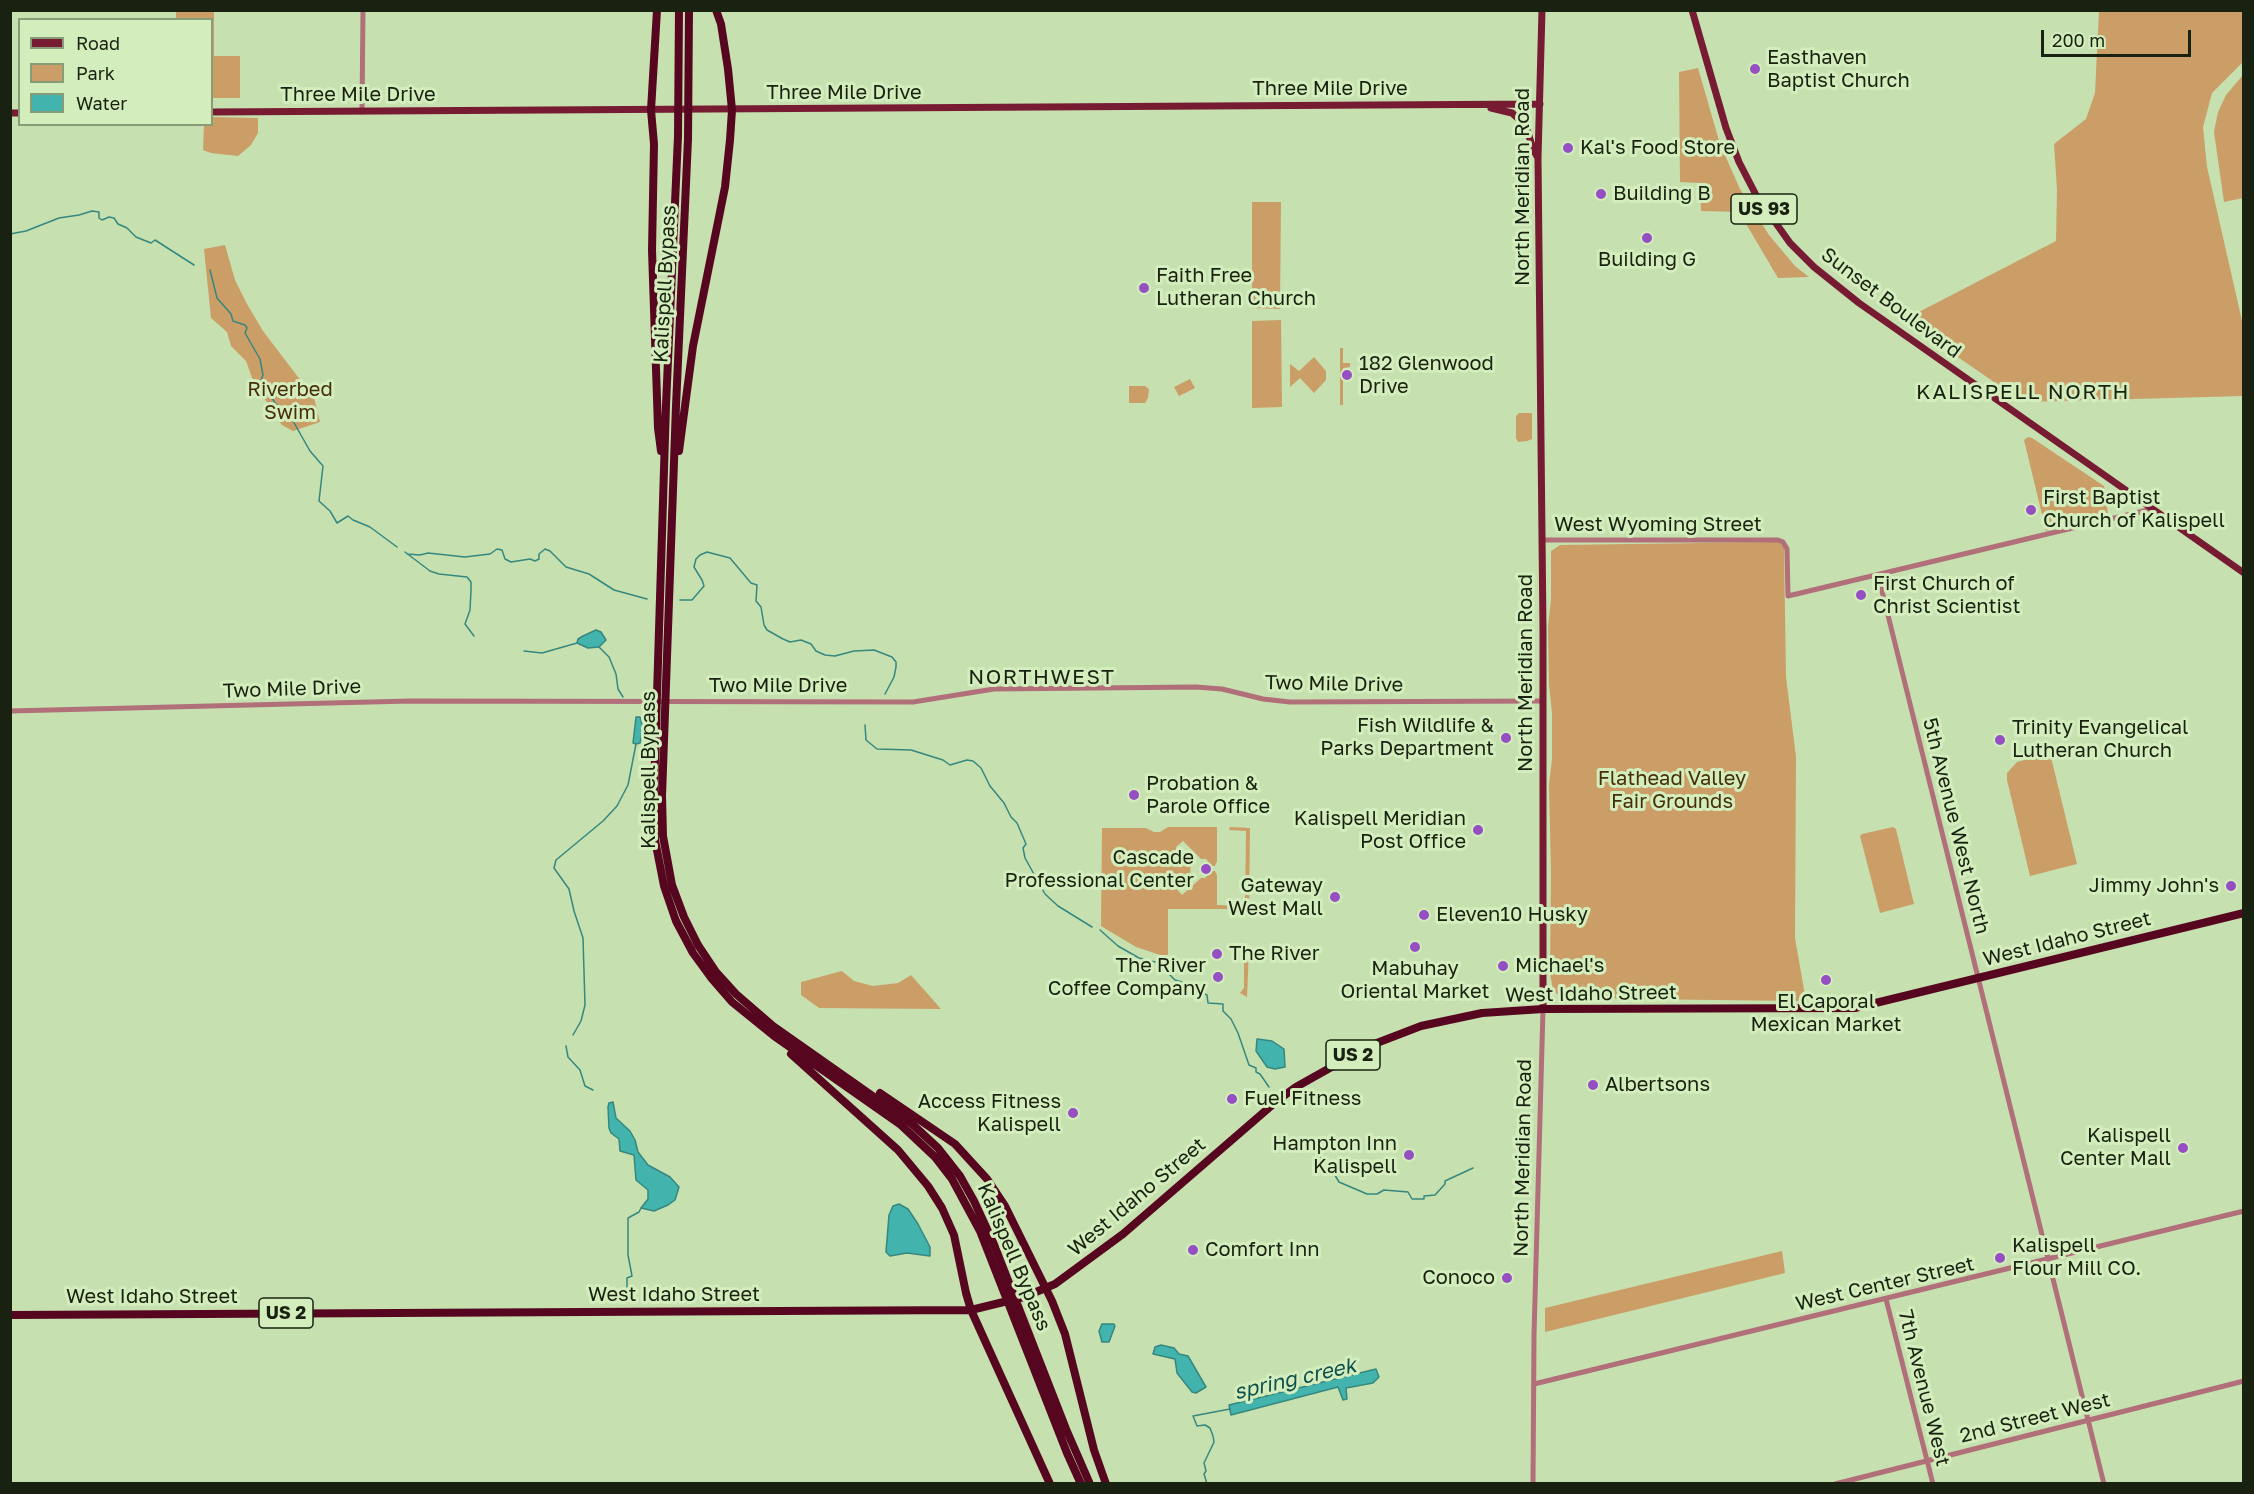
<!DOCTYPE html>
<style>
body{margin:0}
#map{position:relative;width:2254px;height:1494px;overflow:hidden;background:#c6e0b0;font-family:"Golos Text",sans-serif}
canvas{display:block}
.frame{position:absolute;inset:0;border:12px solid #192210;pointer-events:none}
.legend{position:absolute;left:18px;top:18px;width:195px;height:108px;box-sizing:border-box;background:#d3edbd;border:2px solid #899c78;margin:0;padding:8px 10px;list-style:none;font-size:18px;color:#192210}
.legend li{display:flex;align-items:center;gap:12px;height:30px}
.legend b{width:30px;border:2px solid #899c78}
.scale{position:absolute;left:2041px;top:30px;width:150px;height:27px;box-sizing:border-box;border:3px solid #192210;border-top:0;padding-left:8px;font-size:18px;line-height:21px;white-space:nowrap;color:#192210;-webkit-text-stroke:4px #d3edbd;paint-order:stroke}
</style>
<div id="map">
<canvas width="2254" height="1494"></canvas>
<div class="frame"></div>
<ul class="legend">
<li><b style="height:8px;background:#771b33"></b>Road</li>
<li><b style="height:16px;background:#cb9e68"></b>Park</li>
<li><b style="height:16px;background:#43b3ad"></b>Water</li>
</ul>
<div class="scale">200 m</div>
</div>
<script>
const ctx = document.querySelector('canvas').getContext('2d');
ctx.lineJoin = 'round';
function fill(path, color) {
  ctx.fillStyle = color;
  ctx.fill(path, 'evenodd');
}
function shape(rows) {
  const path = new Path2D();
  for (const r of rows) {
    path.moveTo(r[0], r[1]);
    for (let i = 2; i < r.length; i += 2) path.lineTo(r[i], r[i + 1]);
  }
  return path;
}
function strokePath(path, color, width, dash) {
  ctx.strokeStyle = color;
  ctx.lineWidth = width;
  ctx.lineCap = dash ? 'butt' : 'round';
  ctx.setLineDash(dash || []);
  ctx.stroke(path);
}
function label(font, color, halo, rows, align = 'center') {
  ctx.font = font + ' "Golos Text",sans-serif';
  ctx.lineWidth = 6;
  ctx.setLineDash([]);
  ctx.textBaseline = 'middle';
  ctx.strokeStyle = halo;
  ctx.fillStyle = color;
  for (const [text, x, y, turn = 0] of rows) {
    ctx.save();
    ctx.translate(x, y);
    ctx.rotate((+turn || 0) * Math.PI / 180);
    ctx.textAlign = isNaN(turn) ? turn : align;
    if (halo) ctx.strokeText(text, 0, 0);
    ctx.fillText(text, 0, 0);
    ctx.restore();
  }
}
const green = shape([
 [176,11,214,11,214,56,240,56,240,98,212,98,212,20,176,19],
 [2099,11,2243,11,2243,62,2212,93,2203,127,2207,167,2243,325,2243,396,2023,402,1920,331,1915,314,2056,241,2057,190,2054,144,2086,119,2095,93],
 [1698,68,1720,144,1740,189,1769,235,1795,266,1809,277,1778,278,1739,212,1701,211,1700,183,1680,182,1679,72],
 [2243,75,2243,198,2224,202,2214,132,2218,112,2226,95],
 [212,117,258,118,258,133,251,145,238,156,211,153,203,150,204,125,212,124],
 [1252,202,1281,202,1280,309,1252,308],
 [225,245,235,280,247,304,263,331,314,398,320,422,293,431,282,425,254,383,246,361,231,346,227,332,211,318,204,249],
 [1281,320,1282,407,1252,408,1252,321],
 [1340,348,1343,348,1343,363,1350,363,1350,367,1343,368,1343,405,1340,405],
 [1314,357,1326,371,1326,380,1314,393,1300,378,1290,387,1290,364,1299,371],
 [1190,379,1195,388,1179,396,1174,387],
 [1129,386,1145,386,1149,389,1148,398,1145,403,1129,403],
 [1519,413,1532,413,1532,439,1527,441,1518,442,1516,438,1516,416],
 [2028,437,2032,438,2104,486,2108,514,2046,531,2024,440],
 [1774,542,1779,542,1784,547,1786,677,1796,757,1795,938,1805,995,1804,1000,1800,1001,1628,999,1559,996,1553,990,1550,973,1551,873,1549,785,1552,759,1552,713,1549,685,1548,626,1551,600,1551,551,1560,545],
 [2050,753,2077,864,2030,876,2007,780,2007,773,2017,762],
 [1168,827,1217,827,1217,861,1215,866,1212,866,1206,859,1201,859,1183,841,1176,847,1183,855,1182,857,1191,863,1190,874,1185,880,1181,879,1183,882,1176,888,1182,895,1201,878,1205,878,1212,871,1215,871,1217,875,1217,905,1245,906,1246,831,1229,830,1230,827,1250,828,1249,914,1233,915,1229,909,1168,909,1168,955,1160,955,1136,947,1101,926,1102,828,1146,828,1154,832,1160,832],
 [1893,827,1896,829,1914,904,1880,913,1860,836,1862,834],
 [1244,948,1249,950,1247,997,1240,993,1244,988],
 [842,971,854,981,873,986,898,983,911,975,941,1009,819,1008,801,995,801,982],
 [1782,1251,1785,1273,1545,1332,1545,1308]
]);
const water = shape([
 [596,630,601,632,606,640,599,647,588,648,577,643,578,639,583,636,596,630],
 [636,717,640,717,643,728,640,743,636,744,633,743,636,717],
 [1257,1039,1272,1041,1284,1049,1285,1067,1275,1069,1267,1067,1256,1051,1257,1039],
 [613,1102,616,1118,630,1131,635,1140,638,1152,648,1165,670,1177,679,1187,675,1200,668,1205,654,1211,641,1208,648,1199,648,1190,636,1180,634,1155,620,1151,619,1139,611,1133,609,1128,608,1107,609,1103,613,1102],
 [899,1204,908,1209,918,1224,930,1247,930,1256,907,1253,890,1256,886,1252,889,1215,893,1206,899,1204],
 [1102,1324,1114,1324,1115,1326,1109,1342,1102,1342,1099,1331,1102,1324],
 [1161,1345,1174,1348,1179,1354,1188,1356,1206,1387,1196,1393,1192,1392,1177,1373,1175,1359,1153,1354,1155,1347,1161,1345],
 [1376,1369,1379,1377,1373,1383,1346,1388,1347,1399,1343,1400,1338,1387,1231,1415,1229,1405,1376,1369]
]);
const stream = shape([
 [10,234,26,231,59,218,79,215,92,211,99,212,99,218,102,220,109,217,114,218,118,224,127,228,136,237,151,243,155,240,194,265],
 [210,270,217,298,231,314,233,321,245,325,247,328,245,333,260,359,263,375,261,380,275,403,293,421,310,451,323,466,319,501,330,511,337,523,348,516,353,520,370,527,397,547],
 [405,552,430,571,439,574,467,577,471,582,471,590,470,610,465,624,474,636],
 [407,554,420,555,428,553,465,557,490,554,497,549,502,550,505,559,511,562,530,559,535,561,539,559,539,554,545,549,550,551,566,567,589,574,614,590,647,599],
 [680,600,692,600,704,586,702,580,694,567,696,559,700,555,707,552,730,558,751,583,757,585,756,601,761,607,764,625,767,630,783,639,790,642,801,640,811,644,816,651,825,655,835,656,854,651,874,650,892,657,896,662,896,667,894,677,885,694],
 [599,647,609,657,616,674,618,689,623,697],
 [524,651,542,653,577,643],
 [865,725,866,740,877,749,911,750,943,760,950,765,967,760,973,761,981,768,990,786,1004,803,1011,817,1017,823,1026,844,1023,848,1025,858,1045,894,1058,906,1092,927],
 [1100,930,1118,946,1139,958,1155,962,1165,962,1170,965,1169,974,1175,980,1189,984,1192,991,1199,991,1207,995,1208,1003,1223,1004,1223,1011,1231,1019,1238,1033,1249,1065,1256,1068,1256,1072,1260,1074,1269,1087],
 [573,1035,581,1021,585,1005,583,938,574,911,569,889,554,868,556,860,603,821,617,806,628,785,636,744],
 [566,1046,568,1057,580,1070,585,1086,593,1090],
 [1320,1145,1320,1157,1329,1165,1339,1182,1367,1194,1377,1194,1384,1190,1408,1192,1412,1199,1424,1199,1424,1196,1435,1195,1445,1184,1445,1181,1473,1168],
 [631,1295,627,1288,627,1278,632,1276,628,1255,628,1218,639,1212,641,1208],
 [1207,1484,1204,1474,1206,1471,1204,1463,1214,1442,1213,1436,1210,1428,1205,1425,1197,1426,1193,1416,1230,1409]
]);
const minor = shape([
 [362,112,363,10],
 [1542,540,1778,540,1783,542,1787,549,1788,596,2152,509],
 [1878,575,2104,1484],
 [10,711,410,701,913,702,994,689,1196,687,1222,689,1263,699,1290,702,1543,701],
 [1886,1299,1933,1484],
 [1534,1384,2244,1211],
 [1533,1484,1534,1335,1543,1009],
 [1835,1484,2244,1381]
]);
const major = shape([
 [1542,10,1538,158,1543,630,1543,1009],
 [1692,10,1726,128,1739,162,1756,195,1790,243,1814,267,1859,303,2244,573],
 [1491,108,1512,113,1520,120,1526,126,1533,149,1538,158],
 [212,112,1540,104],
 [10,113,20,113]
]);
const highway = shape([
 [657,10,651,110,654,144,652,250,658,428,661,451],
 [679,10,678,136,666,405,654,791,655,840,664,886,676,921,693,953,712,979,732,1002,774,1036,901,1125,935,1157,952,1179,980,1231,1067,1453,1081,1484],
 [689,10,688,139,676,406,662,796,663,836,672,885,684,917,698,945,716,972,736,994,773,1026,911,1123,938,1148,960,1176,974,1201,993,1242,1066,1429,1090,1484],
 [679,451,693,346,725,187,730,140,732,110,728,69,721,24,716,10],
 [791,1054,898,1150,928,1186,942,1208,954,1235,966,1293,971,1310,1050,1484],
 [880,1093,955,1144,987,1179,1005,1206,1052,1301,1065,1334,1094,1450,1106,1484],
 [10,1315,971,1310,1024,1297,1055,1284,1123,1234,1278,1100,1296,1087,1369,1046,1421,1026,1482,1013,1543,1009,1855,1008,2244,913]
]);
const markers = [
 [1755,69,6,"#964fc2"],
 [1568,148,6,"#964fc2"],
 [1601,194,6,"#964fc2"],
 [1647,238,6,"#964fc2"],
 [1144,288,6,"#964fc2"],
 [1347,375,6,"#964fc2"],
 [2031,510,6,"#964fc2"],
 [1861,595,6,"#964fc2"],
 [1506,738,6,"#964fc2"],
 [2000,740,6,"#964fc2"],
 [1134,795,6,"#964fc2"],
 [1478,830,6,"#964fc2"],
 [1206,869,6,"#964fc2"],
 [2231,886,6,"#964fc2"],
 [1335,897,6,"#964fc2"],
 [1424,915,6,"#964fc2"],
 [1415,947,6,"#964fc2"],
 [1217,954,6,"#964fc2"],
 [1503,966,6,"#964fc2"],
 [1218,977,6,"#964fc2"],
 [1826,980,6,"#964fc2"],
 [1593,1085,6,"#964fc2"],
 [1232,1099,6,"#964fc2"],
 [1073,1113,6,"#964fc2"],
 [2183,1148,6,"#964fc2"],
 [1409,1155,6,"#964fc2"],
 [1193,1250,6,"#964fc2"],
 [2000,1258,6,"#964fc2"],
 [1507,1278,6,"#964fc2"]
];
const shields = [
 [1764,209,66],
 [1353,1055,54],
 [286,1313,54]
];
const shieldNames = [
 ["US 93",1764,209],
 ["US 2",1353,1055],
 ["US 2",286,1313]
];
const poiNames = [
 ["Easthaven",1767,58],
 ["Baptist Church",1767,81],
 ["Kal's Food Store",1580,148],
 ["Building B",1613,194],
 ["Building G",1647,260,"center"],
 ["Faith Free",1156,276],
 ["Lutheran Church",1156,299],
 ["182 Glenwood",1359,364],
 ["Drive",1359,387],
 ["First Baptist",2043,498],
 ["Church of Kalispell",2043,521],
 ["First Church of",1873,584],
 ["Christ Scientist",1873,607],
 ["Fish Wildlife &",1494,726,"right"],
 ["Parks Department",1494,749,"right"],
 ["Trinity Evangelical",2012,728],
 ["Lutheran Church",2012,751],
 ["Probation &",1146,784],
 ["Parole Office",1146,807],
 ["Kalispell Meridian",1466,819,"right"],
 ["Post Office",1466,842,"right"],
 ["Cascade",1194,858,"right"],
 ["Professional Center",1194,881,"right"],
 ["Gateway",1323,886,"right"],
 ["West Mall",1323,909,"right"],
 ["Jimmy John's",2219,886,"right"],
 ["Eleven10 Husky",1436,915],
 ["The River",1229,954],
 ["The River",1206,966,"right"],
 ["Coffee Company",1206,989,"right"],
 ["Michael's",1515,966],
 ["Mabuhay",1415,969,"center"],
 ["Oriental Market",1415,992,"center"],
 ["El Caporal",1826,1002,"center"],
 ["Mexican Market",1826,1025,"center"],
 ["Albertsons",1605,1085],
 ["Fuel Fitness",1244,1099],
 ["Access Fitness",1061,1102,"right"],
 ["Kalispell",1061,1125,"right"],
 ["Kalispell",2171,1136,"right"],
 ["Center Mall",2171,1159,"right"],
 ["Hampton Inn",1397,1144,"right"],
 ["Kalispell",1397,1167,"right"],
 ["Kalispell",2012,1246],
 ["Flour Mill CO.",2012,1269],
 ["Comfort Inn",1205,1250],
 ["Conoco",1495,1278,"right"]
];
const streetNames = [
 ["Three Mile Drive",1330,89],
 ["Three Mile Drive",844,93],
 ["Three Mile Drive",358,95],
 ["North Meridian Road",1523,187,-90],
 ["Kalispell Bypass",665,284,-87],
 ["Sunset Boulevard",1891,303,37],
 ["West Wyoming Street",1658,525],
 ["North Meridian Road",1526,673,-90],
 ["Two Mile Drive",1334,684,1],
 ["Two Mile Drive",778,686],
 ["Two Mile Drive",292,689,-2],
 ["Kalispell Bypass",649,770,-90],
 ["5th Avenue West North",1956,826,76],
 ["West Idaho Street",2067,939,-14],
 ["West Idaho Street",1591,994,-1],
 ["North Meridian Road",1523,1158,-89],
 ["West Idaho Street",1137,1197,-40],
 ["Kalispell Bypass",1014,1257,67],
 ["West Center Street",1885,1284,-13],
 ["West Idaho Street",674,1295],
 ["West Idaho Street",152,1297],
 ["7th Avenue West",1924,1388,76],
 ["2nd Street West",2035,1418,-14]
];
const parkNames = [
 ["Riverbed",290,390],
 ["Swim",290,413],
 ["Flathead Valley",1672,779],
 ["Fair Grounds",1672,802]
];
const neighbourhoodNames = [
 ["KALISPELL NORTH",2023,392],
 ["NORTHWEST",1042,677]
];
const waterNames = [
 ["spring creek",1295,1379,-13]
];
fill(green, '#cb9e68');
fill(water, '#43b3ad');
strokePath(water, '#36887e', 1.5);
strokePath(stream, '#36887e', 1.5);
strokePath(minor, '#b16f79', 5);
strokePath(major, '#771b33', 7);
strokePath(highway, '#570620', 8);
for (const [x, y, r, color] of markers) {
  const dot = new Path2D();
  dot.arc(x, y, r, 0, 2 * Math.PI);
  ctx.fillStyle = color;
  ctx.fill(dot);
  strokePath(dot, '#d3edbd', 2);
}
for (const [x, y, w] of shields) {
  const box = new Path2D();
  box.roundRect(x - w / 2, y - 15, w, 30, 4.5);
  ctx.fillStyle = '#d3edbd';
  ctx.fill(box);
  strokePath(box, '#192210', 1.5);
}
label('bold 18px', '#192210', null, shieldNames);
label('20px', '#192210', '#d3edbd', poiNames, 'left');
label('20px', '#192210', '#d3edbd', streetNames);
label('20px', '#472d08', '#d3edbd', parkNames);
ctx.letterSpacing = '1.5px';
label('21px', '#192210', '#d3edbd', neighbourhoodNames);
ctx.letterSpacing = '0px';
label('italic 21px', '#0f504d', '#d3edbd', waterNames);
</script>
